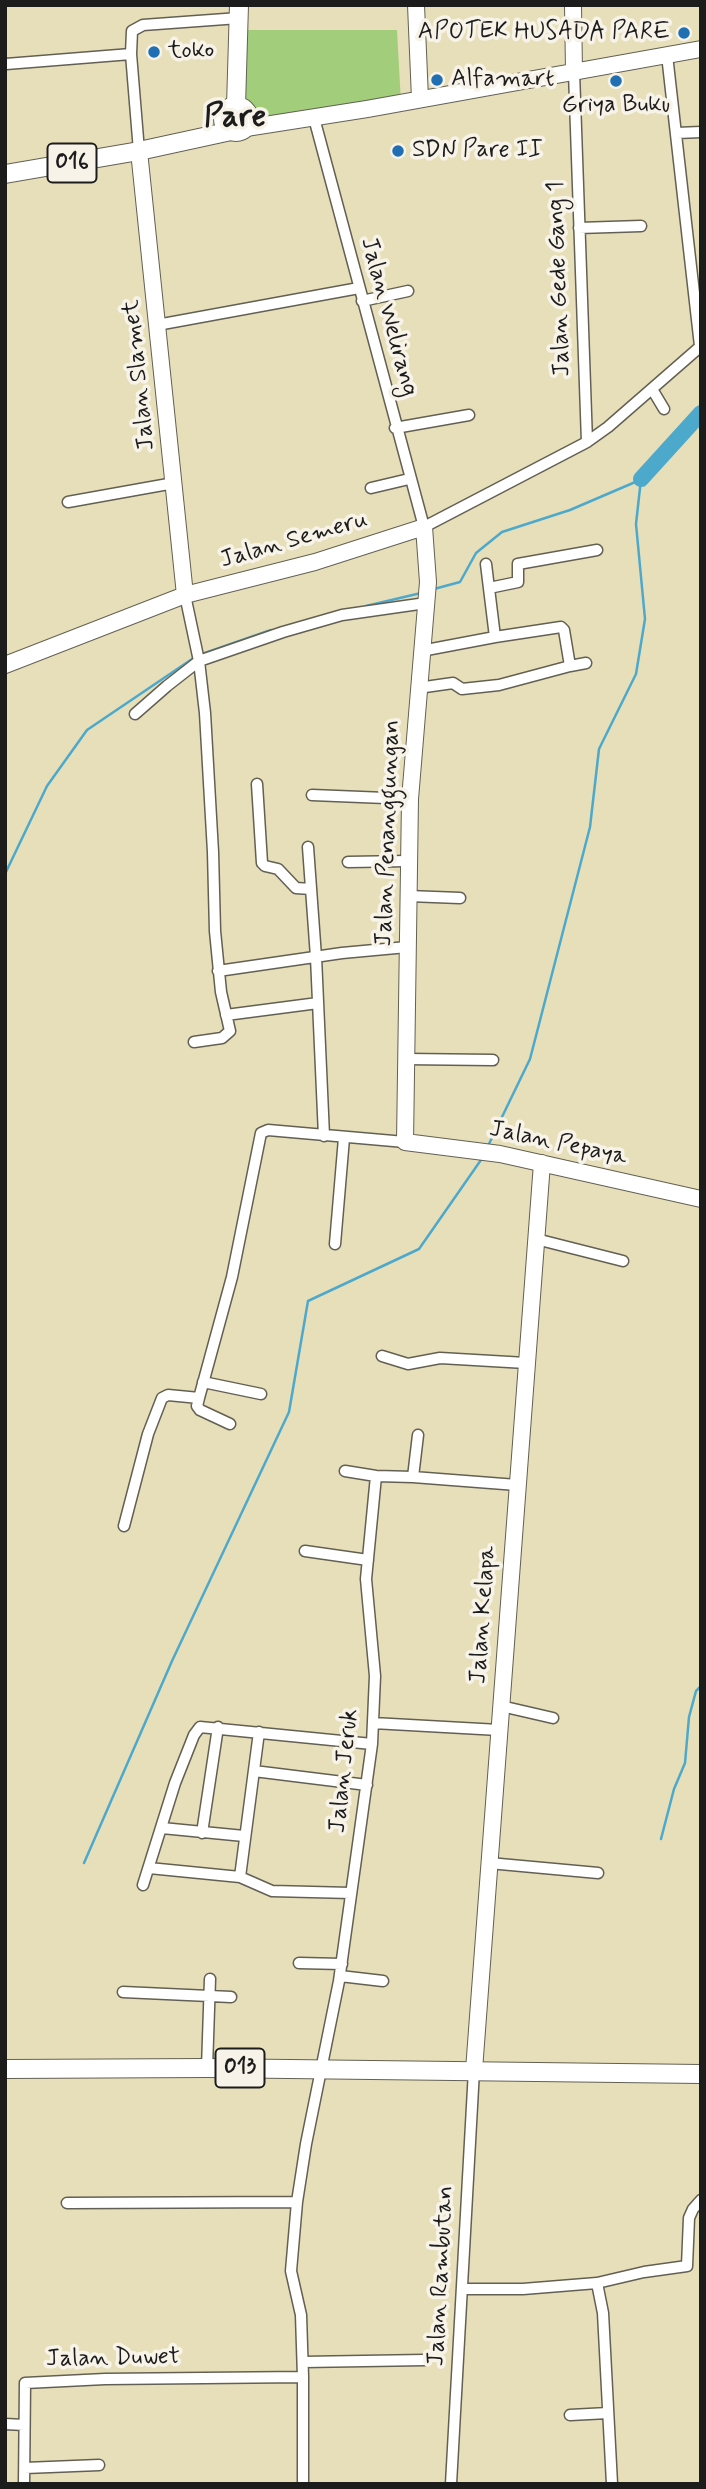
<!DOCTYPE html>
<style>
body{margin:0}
#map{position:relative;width:706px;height:2489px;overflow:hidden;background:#e7dfba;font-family:Mynerve,sans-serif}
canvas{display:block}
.frame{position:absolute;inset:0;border:7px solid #1c1c1c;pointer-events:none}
</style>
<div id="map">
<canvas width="706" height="2489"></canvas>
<div class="frame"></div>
</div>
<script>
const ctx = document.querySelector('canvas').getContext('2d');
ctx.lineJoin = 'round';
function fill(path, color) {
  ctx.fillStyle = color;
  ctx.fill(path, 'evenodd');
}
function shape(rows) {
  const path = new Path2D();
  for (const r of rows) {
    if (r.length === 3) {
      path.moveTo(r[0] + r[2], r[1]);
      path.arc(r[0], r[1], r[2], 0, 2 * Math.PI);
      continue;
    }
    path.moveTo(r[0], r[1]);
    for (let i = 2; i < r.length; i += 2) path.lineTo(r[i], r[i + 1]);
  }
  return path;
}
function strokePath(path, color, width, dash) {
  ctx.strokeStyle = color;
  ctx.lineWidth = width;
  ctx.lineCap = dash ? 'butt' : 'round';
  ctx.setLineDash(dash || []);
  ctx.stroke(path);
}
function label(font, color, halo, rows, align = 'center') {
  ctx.font = font + ' Mynerve,sans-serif';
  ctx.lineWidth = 7;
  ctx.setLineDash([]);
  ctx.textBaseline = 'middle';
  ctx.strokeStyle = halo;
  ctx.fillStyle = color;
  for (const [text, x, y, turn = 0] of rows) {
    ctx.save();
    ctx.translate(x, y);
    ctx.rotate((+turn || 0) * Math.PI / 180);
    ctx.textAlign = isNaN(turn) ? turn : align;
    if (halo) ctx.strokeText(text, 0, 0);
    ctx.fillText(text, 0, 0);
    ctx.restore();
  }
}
const green = shape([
 [238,30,397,30,401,103,249,124,249,115,244,108]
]);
const stream = shape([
 [434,589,460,582,476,553,502,532,570,510,640,480],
 [366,606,421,593],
 [202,654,271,630],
 [5,874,47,786,87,730,195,657],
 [487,1148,530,1059,590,827,599,749,636,674,645,619,636,524,641,479],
 [661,1839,674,1789,685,1763,689,1717,696,1691,701,1686],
 [84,1863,172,1661,289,1412,308,1301,419,1249,483,1157]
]);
const river = shape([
 [641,479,701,413]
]);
const street = shape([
 [667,55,700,346],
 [6,64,131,54],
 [574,72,587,442],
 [314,118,424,527,587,442,608,427,701,346],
 [677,133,701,132],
 [139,151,131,54,132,31,143,25,239,18],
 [579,228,641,226],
 [362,301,408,291],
 [157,325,359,288],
 [652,389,664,409],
 [395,428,469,415],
 [371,488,409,479],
 [68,502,174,483],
 [489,588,518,582,518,564,597,550],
 [185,595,199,661,205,713,213,852,215,931,221,992,230,1031,222,1038,194,1042],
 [495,637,561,627,564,630,570,666,586,663],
 [421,651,495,637,486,564],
 [418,688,453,683,462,689,499,685,570,666],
 [135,714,167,686,199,661,283,632,342,615,426,603],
 [257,784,262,863,265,866,278,869,296,888,311,889],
 [312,795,410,799],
 [308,847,316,957,324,1136],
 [348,862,408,861],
 [408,896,460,898],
 [218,971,342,953,407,947],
 [226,1015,318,1003],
 [405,1059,493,1060],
 [536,1239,623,1261],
 [335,1244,344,1138],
 [382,1356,408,1364,440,1358,526,1363],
 [203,1382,261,1394],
 [199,1398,197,1406,200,1410,230,1424],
 [345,1471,376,1476,413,1477,517,1485],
 [413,1477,418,1435],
 [124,1526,148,1434,162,1398,168,1395,199,1398,232,1277,261,1133,268,1130,405,1142],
 [305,1551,368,1560],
 [501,1706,553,1718],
 [373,1723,499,1730],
 [259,1732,240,1877,272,1891,351,1893],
 [254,1771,367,1785],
 [162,1828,244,1836],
 [202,1833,218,1727],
 [489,1863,598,1873],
 [149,1868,240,1877],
 [143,1885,175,1783,194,1735,200,1727,372,1744],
 [299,1963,342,1964],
 [340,1976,383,1981],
 [123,1992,231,1997],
 [207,2068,210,1979],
 [67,2203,297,2202],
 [597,2283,644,2272,687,2266,689,2218,693,2209,701,2200],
 [462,2289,523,2289,597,2283,603,2313,612,2484],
 [303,2362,425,2360],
 [570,2415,608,2413],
 [5,2424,24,2425],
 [25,2468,99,2465],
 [24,2484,25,2383,105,2379,303,2377],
 [303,2484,303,2377,301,2315,291,2271,297,2202,306,2144,339,1981,372,1744,375,1676,366,1579,376,1476],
 [451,2484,474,2070]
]);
const secondary = shape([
 [416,5,420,99],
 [573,5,574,72],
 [246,128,367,109,701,49],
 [139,151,185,595],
 [5,665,185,595,315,562,424,527,428,582,410,799,405,1142,500,1154,701,1199],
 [474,2070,542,1163]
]);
const primary = shape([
 [236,119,13],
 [236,106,239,5],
 [5,174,139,151,231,131],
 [5,2069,207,2068,701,2074]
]);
const markers = [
 [684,33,7,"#1f6fb2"],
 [154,52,7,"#1f6fb2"],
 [437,80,7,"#1f6fb2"],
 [616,81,7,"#1f6fb2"],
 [398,151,7,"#1f6fb2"]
];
const shields = [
 [72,163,49],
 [240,2068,49]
];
const shieldNames = [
 ["016",72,163],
 ["013",240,2068]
];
const poiNames = [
 ["APOTEK HUSADA PARE",670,33,"right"],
 ["toko",168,52],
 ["Alfamart",451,80],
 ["Griya Buku",616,106,"center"],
 ["SDN Pare II",412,151]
];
const streetNames = [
 ["Jalan Gede Gang 1",560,279,-92],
 ["Jalan Welirang",388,317,75],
 ["Jalan Slamet",140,375,-96],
 ["Jalan Semeru",294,541,-16],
 ["Jalan Penanggungan",389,833,-88],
 ["Jalan Pepaya",558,1144,12],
 ["Jalan Kelapa",484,1615,-86],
 ["Jalan Jeruk",345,1771,-84],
 ["Jalan Rambutan",442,2276,-87],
 ["Jalan Duwet",113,2359,-1]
];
const districtNames = [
 ["Pare",235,118]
];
fill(green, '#a2ce7b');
strokePath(stream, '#4da9cb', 2.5);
strokePath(river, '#4da9cb', 16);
strokePath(street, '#636053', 13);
strokePath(secondary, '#636053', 18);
strokePath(primary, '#636053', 20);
strokePath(street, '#fff', 10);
strokePath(secondary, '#fff', 16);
strokePath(primary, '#fff', 18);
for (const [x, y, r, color] of markers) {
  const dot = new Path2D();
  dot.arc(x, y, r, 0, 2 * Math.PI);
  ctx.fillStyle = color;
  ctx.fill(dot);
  strokePath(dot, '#f7f3e8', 2.5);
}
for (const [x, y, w] of shields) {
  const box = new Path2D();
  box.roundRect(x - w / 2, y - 19.5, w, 39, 5);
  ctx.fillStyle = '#f7f3e8';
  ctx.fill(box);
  strokePath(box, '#1c1c1c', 2);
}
label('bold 23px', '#1c1c1c', null, shieldNames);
label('24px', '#1c1c1c', '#f7f3e8', poiNames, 'left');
label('24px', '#1c1c1c', '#f7f3e8', streetNames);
label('bold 32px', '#1c1c1c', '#f7f3e8', districtNames);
</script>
